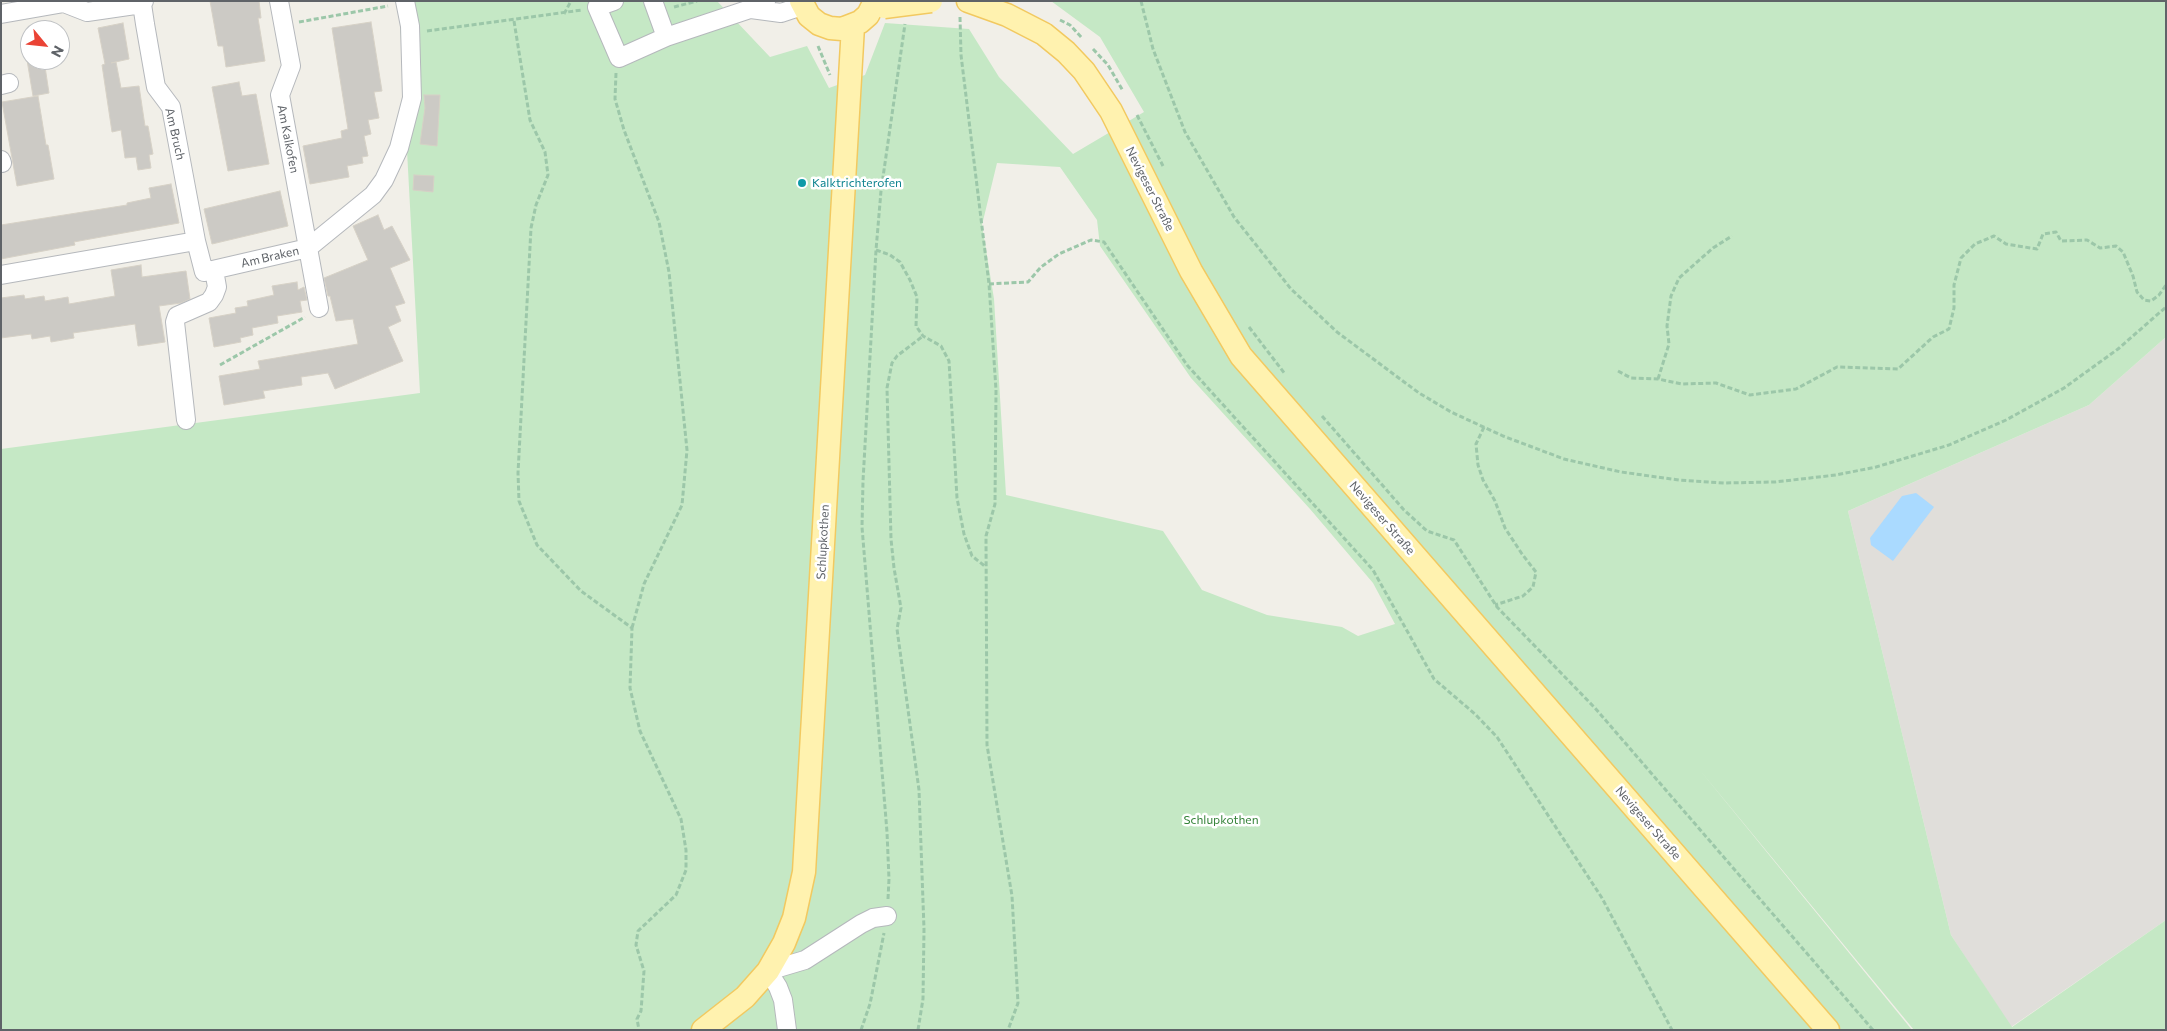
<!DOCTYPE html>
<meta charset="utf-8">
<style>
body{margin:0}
#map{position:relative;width:2167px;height:1031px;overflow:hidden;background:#f1efe8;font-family:Commissioner,sans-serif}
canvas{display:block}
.frame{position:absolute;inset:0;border:2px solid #5f6368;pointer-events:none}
.north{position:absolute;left:20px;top:20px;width:50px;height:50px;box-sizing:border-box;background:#fff;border:1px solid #bfc1c3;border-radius:50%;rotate:118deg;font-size:14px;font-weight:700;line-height:20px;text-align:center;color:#5f6368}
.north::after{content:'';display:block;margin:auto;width:18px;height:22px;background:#ea4335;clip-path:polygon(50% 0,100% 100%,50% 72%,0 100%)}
</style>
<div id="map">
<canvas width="2167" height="1031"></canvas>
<div class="frame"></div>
<div class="north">N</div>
</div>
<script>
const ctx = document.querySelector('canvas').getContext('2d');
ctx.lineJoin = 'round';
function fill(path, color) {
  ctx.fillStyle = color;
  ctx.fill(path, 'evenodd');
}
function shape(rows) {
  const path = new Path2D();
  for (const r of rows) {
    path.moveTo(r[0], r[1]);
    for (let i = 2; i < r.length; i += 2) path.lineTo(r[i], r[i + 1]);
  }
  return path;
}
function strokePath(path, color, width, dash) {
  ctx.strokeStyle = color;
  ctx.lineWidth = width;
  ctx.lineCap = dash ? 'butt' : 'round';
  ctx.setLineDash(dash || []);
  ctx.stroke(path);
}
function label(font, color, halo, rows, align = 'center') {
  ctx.font = font + ' Commissioner,sans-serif';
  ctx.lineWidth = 5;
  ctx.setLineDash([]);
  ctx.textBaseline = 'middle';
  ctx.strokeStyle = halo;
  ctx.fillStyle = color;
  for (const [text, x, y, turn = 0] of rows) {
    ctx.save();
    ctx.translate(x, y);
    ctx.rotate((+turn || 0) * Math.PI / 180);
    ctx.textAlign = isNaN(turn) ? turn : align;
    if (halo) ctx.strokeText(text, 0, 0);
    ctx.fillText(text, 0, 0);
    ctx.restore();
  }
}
const industrial = shape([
 [2166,337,2166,920,2011,1027,1951,935,1848,511,2089,405]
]);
const green = shape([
 [399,1,717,1,770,57,807,46,829,88,865,75,885,23,969,29,999,77,1073,154,1144,112,1100,37,1051,1,2166,1,2166,337,2089,405,1848,511,1951,935,2012,1027,2166,920,2166,1030,1914,1030,1699,769,1912,1030,1,1030,1,449,420,393],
 [997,163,1060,167,1097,220,1100,246,1191,378,1310,509,1373,583,1395,624,1358,636,1342,627,1267,615,1202,590,1163,531,1006,495,994,299,982,225]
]);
const water = shape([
 [1916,493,1934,507,1893,561,1871,545,1870,538,1902,496]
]);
const building = shape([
 [210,1,259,1,261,18,258,18,265,61,226,67,223,46,218,46,210,1],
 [371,22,382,91,374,92,379,118,368,120,371,134,364,136,368,156,362,157,363,163,347,166,349,177,310,184,303,146,342,138,341,131,348,129,332,28,371,22],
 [123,23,129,59,111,63,116,62,121,88,139,86,145,126,148,126,153,154,149,155,151,168,138,170,136,157,125,158,121,130,112,132,102,65,105,64,98,28,123,23],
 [27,60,44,60,49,93,33,96,27,60],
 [239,82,242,96,256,94,269,164,228,171,212,87,239,82],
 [424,95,440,95,437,146,420,144,425,108,424,95],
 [38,96,46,145,48,145,54,179,17,186,2,102,38,96],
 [414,175,434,176,433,192,413,190,414,175],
 [171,184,179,223,90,239,74,242,75,245,1,259,1,225,127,205,127,203,151,198,149,188,171,184],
 [280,191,288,226,212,244,204,209,280,191],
 [378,215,384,230,392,226,410,260,390,268,405,303,395,306,401,321,388,327,403,361,335,389,328,373,301,377,302,385,263,391,265,398,224,405,219,376,260,369,258,361,358,344,353,319,336,321,330,296,328,296,324,278,368,260,353,226,378,215],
 [141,265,142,277,186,271,190,299,181,303,159,306,165,342,138,346,135,324,73,333,74,338,51,342,50,336,32,339,31,334,1,338,1,298,24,295,25,299,44,296,45,301,68,297,69,304,115,296,111,270,141,265],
 [297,282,298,290,304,287,307,300,300,301,302,312,277,316,278,323,252,328,253,335,240,338,241,342,214,347,209,318,236,313,235,308,248,306,247,301,274,295,272,286,297,282]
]);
const path = shape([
 [1141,1,1153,49,1185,132,1234,217,1291,289,1337,332,1419,393,1451,412,1503,436,1564,459,1621,472,1679,480,1724,483,1775,482,1836,475,1876,467,1949,445,2006,420,2064,388,2118,349,2166,307],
 [674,7,697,1],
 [564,14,571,1],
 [960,17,961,55,989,284,996,390,995,504,986,536,987,745,1012,896,1018,1003,1008,1030],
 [1060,20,1070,25,1082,38],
 [514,21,530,120,545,152,548,175,536,205,531,228,518,473,519,501,537,545,581,591,632,628,630,688,640,731,681,819,686,850,686,870,676,895,638,931,636,945,644,971,641,1011,637,1019,639,1030],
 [299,22,388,6],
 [427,31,582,10],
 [818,46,830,75],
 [1093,49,1108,65,1123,91],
 [616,73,615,99,624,130,659,222,669,272,687,450,682,505,644,584,632,628],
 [1137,115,1163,166],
 [876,250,890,255,900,262,910,280,917,297,916,326,923,336,941,346,949,361,957,498,964,534,972,556,986,567],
 [989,284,1028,282,1041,267,1059,254,1091,240,1104,242,1187,365,1373,570,1434,679,1475,714,1497,737,1602,898,1672,1030],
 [1249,327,1285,374],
 [220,365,305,317],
 [1618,371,1631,378,1658,379,1682,384,1716,383,1750,395,1796,389,1837,367,1898,369,1933,337,1949,329,1954,308,1954,285,1961,258,1975,244,1994,236,2006,244,2037,249,2043,234,2056,232,2061,241,2087,240,2100,248,2116,246,2123,252,2133,276,2137,292,2144,300,2151,301,2159,295,2166,285],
 [1658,379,1669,344,1667,326,1671,296,1679,278,1713,248,1732,236],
 [1322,416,1404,510,1427,531,1454,540,1497,607,1595,708,1873,1030],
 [1484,427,1476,444,1478,465,1483,480,1495,501,1505,528,1522,554,1536,572,1533,587,1523,596,1495,605],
 [888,899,889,879,887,832,862,527,863,481,876,250,881,191,905,24],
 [861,1030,870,1004,884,933],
 [918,1030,923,999,924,929,919,790,897,629,901,608,894,568,891,539,887,388,892,363,897,356,923,336]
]);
const minor = shape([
 [144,1,142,4,145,24,156,87,171,107,196,241],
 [279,1,291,66,280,95,319,308],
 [614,1,597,7,619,58,666,37,750,9,766,1],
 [653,1,666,37],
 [751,9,781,13,802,6],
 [1,14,64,3,87,12,142,4],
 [1,85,9,83],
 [1,160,2,163],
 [1,275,196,241,204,272,308,248,373,195,384,180,399,148,412,98,410,26,405,1],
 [186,420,175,322,177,316,209,302,214,295,217,287,214,270],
 [787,1030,783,1000,778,987,768,971,805,960,861,924,873,918,887,916]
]);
const major = shape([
 [801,1,809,16,819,24,830,28,842,29,860,22,868,15,875,1],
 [968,1,1007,15,1044,34,1066,52,1084,71,1111,111,1191,271,1241,356,1828,1030],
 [703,1030,745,997,768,971,784,943,794,918,804,872,853,26]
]);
const majorBridge = shape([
 [884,7,931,1]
]);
const markers = [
 [802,183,5,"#0f9aa8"]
];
const streetNames = [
 ["Am Bruch",175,134,77],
 ["Am Kalkofen",288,139,79],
 ["Nevigeser Straße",1150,189,63],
 ["Am Braken",270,257,-13],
 ["Nevigeser Straße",1382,518,49],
 ["Schlupkothen",823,542,-87],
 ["Nevigeser Straße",1648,823,49]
];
const cultureNames = [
 ["Kalktrichterofen",812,183]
];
const parkNames = [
 ["Schlupkothen",1221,820]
];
fill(industrial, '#e0deda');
fill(green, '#c5e8c5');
fill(water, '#aadaff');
fill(building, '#cccac5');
strokePath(building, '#d6d1c6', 1);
strokePath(minor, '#b5b8bc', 20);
strokePath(major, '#f2c960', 25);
strokePath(path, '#9cc7a9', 3, [5, 2.5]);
strokePath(minor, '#fff', 18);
strokePath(major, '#fff2af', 22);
strokePath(majorBridge, '#f2c960', 25, []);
strokePath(majorBridge, '#fff2af', 22);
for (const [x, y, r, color] of markers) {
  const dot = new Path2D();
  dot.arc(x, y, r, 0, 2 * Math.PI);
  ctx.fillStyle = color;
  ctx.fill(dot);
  strokePath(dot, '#fff', 2);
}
label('12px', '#5f6368', '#fff', streetNames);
label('12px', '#0d838f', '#fff', cultureNames, 'left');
label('12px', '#348238', '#fff', parkNames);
</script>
